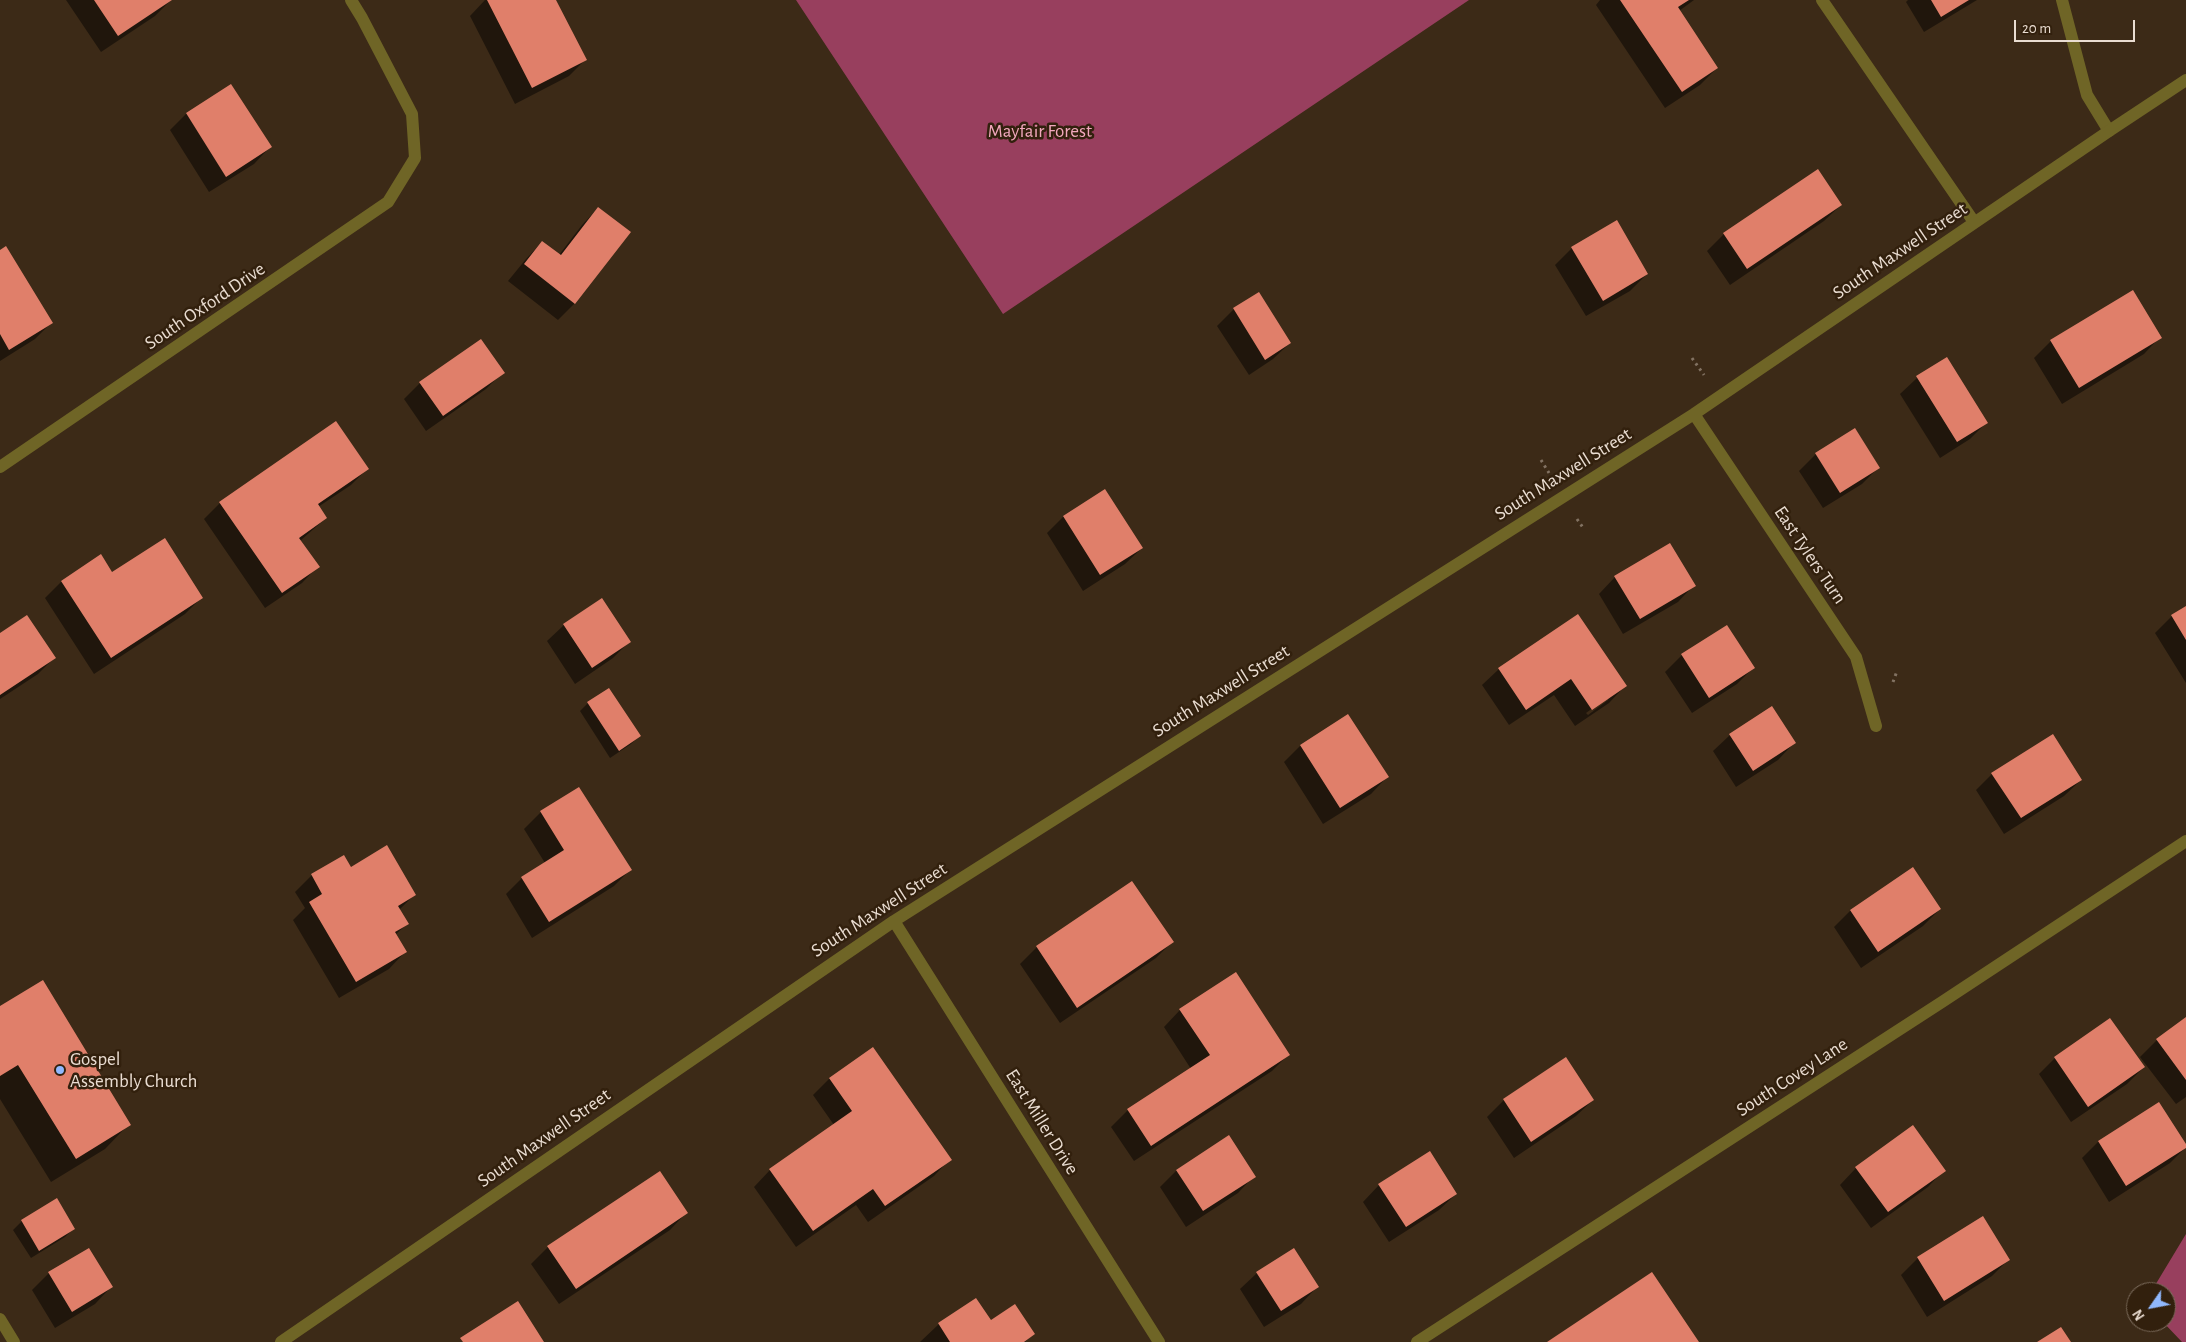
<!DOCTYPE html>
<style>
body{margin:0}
#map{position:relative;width:2186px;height:1342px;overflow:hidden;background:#3c2a17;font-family:"Alegreya Sans",sans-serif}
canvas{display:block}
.north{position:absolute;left:2126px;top:1282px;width:50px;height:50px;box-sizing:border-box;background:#32200d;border:1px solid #7c6c5c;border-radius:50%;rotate:237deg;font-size:14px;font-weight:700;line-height:20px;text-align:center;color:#eaddd2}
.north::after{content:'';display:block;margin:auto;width:18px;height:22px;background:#90b8fd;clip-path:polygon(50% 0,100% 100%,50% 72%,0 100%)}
.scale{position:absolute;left:2014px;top:20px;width:121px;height:22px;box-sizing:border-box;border:2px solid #eaddd2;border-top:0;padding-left:6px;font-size:15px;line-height:18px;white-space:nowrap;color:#eaddd2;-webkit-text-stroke:4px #32200d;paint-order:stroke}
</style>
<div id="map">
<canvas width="2186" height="1342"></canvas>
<div class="north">N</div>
<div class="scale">20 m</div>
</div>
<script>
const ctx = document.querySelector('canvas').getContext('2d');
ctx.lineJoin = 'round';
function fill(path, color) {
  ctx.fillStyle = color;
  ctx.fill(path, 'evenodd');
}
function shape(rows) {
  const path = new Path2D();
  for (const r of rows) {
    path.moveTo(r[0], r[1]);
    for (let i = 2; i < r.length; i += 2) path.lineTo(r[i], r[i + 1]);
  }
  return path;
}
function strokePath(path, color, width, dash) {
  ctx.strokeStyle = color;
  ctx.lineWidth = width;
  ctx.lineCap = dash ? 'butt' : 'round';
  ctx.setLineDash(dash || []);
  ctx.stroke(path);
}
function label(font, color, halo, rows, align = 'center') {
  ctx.font = font + ' "Alegreya Sans",sans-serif';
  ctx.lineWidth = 5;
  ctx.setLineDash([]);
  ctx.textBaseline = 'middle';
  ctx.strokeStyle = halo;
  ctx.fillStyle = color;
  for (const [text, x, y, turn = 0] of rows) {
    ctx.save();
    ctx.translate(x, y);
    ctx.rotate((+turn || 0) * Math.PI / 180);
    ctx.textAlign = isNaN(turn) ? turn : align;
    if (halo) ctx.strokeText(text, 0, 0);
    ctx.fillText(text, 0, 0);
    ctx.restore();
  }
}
const forest = shape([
 [796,0,1469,0,1003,314],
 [2186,1234,2186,1342,2182,1342,2163,1322,2166,1322,2166,1292,2151,1292]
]);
const shadow = shape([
 [66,0,171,0,155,16,101,52],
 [485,0,555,0,586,59,569,76,515,104,470,16],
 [1600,0,1694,0,1679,11,1717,68,1700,85,1665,108,1596,5],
 [1908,0,1977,0,1924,32,1906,2],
 [231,85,270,147,254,164,209,192,170,130,186,114],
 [1841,205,1824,221,1730,285,1707,251,1724,234],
 [598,208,629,232,574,304,558,320,508,281,526,259,542,242,559,255,582,225],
 [1616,222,1647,274,1630,291,1586,316,1555,265,1572,248],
 [0,251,51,323,35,339,0,361],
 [2133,292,2160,337,2144,354,2062,404,2034,358,2051,341],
 [1259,294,1290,343,1273,359,1249,375,1217,326,1234,309],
 [1946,359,1986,423,1970,439,1940,458,1900,394,1917,378],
 [503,372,486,389,426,431,404,399,420,383],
 [1855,430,1878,468,1862,484,1823,508,1799,471,1816,454],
 [367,469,351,485,318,507,326,518,300,541,318,566,302,583,265,608,204,519,220,503],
 [1105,490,1142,548,1125,564,1083,591,1047,533,1063,517],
 [101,556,112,574,202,597,185,614,94,674,45,598,61,582],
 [1615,577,1694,585,1678,602,1623,634,1599,594],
 [2186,607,2186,683,2155,633,2172,616],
 [564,625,629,642,613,658,575,684,547,641],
 [0,634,54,658,38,674,0,699],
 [1682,655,1753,668,1737,684,1692,713,1665,672],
 [1499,669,1625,686,1609,703,1575,726,1554,695,1509,725,1482,685],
 [1608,697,1608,700,1588,715,1586,713],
 [608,690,639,736,631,744,610,758,580,711,588,703],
 [1730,735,1794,743,1778,760,1736,787,1713,751],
 [1300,746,1387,777,1371,794,1323,824,1284,762],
 [1992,774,2081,780,2064,796,2004,834,1976,790],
 [541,812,630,870,614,886,532,938,506,894,522,878,545,863,524,829],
 [350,868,414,895,399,910,407,924,395,935,405,952,389,969,339,998,293,920,305,908,295,892,312,875],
 [1913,869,1940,909,1923,926,1861,968,1834,927,1850,911],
 [1172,942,1156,958,1060,1023,1020,964,1037,947],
 [0,1007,129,1124,105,1149,51,1182,0,1099],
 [1180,1010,1288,1055,1272,1071,1134,1161,1111,1127,1128,1110,1191,1069,1164,1027],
 [2186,1019,2186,1097,2176,1104,2140,1057,2157,1040],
 [2055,1058,2144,1067,2127,1084,2071,1122,2039,1074],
 [1566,1059,1593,1100,1576,1116,1514,1158,1487,1117,1504,1100],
 [830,1078,950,1159,934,1176,868,1222,856,1205,796,1247,754,1187,770,1170,834,1125,813,1095],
 [1229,1137,1254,1176,1238,1193,1186,1227,1160,1187,1176,1171],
 [2098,1142,2186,1146,2186,1147,2170,1163,2109,1202,2082,1158],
 [1856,1168,1944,1170,1928,1187,1871,1228,1840,1185],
 [1379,1185,1456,1194,1439,1210,1389,1242,1363,1202],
 [56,1200,73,1229,65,1237,31,1258,13,1230,22,1221],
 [686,1213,670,1230,559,1304,531,1264,548,1247],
 [1982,1218,2009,1259,1992,1276,1927,1317,1901,1275,1918,1258],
 [49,1273,111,1287,95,1304,55,1328,32,1290],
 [1257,1273,1317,1287,1301,1304,1264,1327,1240,1289],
 [990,1322,1033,1334,1025,1342,920,1342,939,1324]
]);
const building = shape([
 [94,0,172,0,118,36],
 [487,0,556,0,587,60,532,88],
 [1620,0,1689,0,1678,7,1718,68,1682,92],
 [1931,0,1969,0,1941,17],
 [231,84,272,147,226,177,186,113],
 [1818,169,1842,205,1747,269,1723,233],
 [598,207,631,232,575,304,524,264,542,241,561,255],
 [1617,220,1648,274,1603,301,1571,247],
 [6,246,53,323,9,350,0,334,0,250],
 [2133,290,2162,338,2079,388,2050,340],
 [1259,292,1291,343,1265,360,1233,308],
 [481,339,505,373,443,416,419,382],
 [1947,357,1988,423,1957,442,1916,376],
 [336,421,369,469,318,504,327,518,299,538,320,567,282,593,219,502],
 [1855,428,1880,468,1840,493,1815,453],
 [1105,489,1143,548,1100,575,1063,516],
 [165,538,203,598,111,658,61,581,101,554,112,572],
 [1670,543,1696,586,1640,619,1614,576],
 [602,598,631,642,592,668,563,624],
 [2186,606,2186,640,2171,615],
 [1578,614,1627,686,1592,710,1571,679,1526,710,1498,668],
 [27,615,56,658,0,695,0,633],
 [1727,625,1755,668,1709,698,1681,654],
 [609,688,641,736,619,751,587,702],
 [1772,706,1796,743,1753,771,1729,734],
 [1348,714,1389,777,1340,808,1300,745],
 [2053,734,2082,780,2021,818,1991,773],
 [579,787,632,870,549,922,521,877,564,850,540,811],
 [387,845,416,895,398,906,409,924,395,932,407,952,356,982,309,902,322,894,311,874,344,855,351,867],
 [1913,867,1941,909,1878,952,1850,910],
 [1132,881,1174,942,1077,1008,1036,946],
 [1236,972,1290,1055,1151,1146,1127,1109,1210,1055,1179,1009],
 [43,980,131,1125,76,1159,18,1065,0,1076,0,1006],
 [2186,1017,2186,1080,2156,1039],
 [2110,1018,2145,1067,2088,1107,2054,1057],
 [873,1047,952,1160,885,1206,873,1189,813,1231,769,1169,852,1111,829,1078],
 [1566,1057,1594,1100,1531,1142,1503,1099],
 [2159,1102,2186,1144,2186,1148,2126,1186,2098,1141],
 [1913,1125,1946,1171,1888,1212,1855,1167],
 [1229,1135,1256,1177,1203,1211,1176,1170],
 [1430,1151,1457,1194,1406,1227,1378,1184],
 [660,1171,688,1213,576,1289,547,1246],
 [57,1198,75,1229,39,1251,21,1220],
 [1983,1216,2010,1260,1944,1301,1917,1257],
 [89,1248,113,1287,72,1312,48,1272],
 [1294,1248,1319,1287,1281,1311,1256,1272],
 [1652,1272,1699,1342,1547,1342],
 [976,1298,991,1320,1015,1304,1035,1334,1024,1342,950,1342,938,1323],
 [518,1301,544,1342,463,1342,460,1338],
 [2061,1327,2071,1342,2037,1342]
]);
const path = shape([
 [1692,358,1704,375],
 [1541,460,1549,473],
 [1577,519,1584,529],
 [1893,682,1897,671]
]);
const service = shape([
 [1822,0,1974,222],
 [2062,0,2087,95,2109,131]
]);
const minor = shape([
 [1694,414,1856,657,1876,726],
 [0,467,388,202,415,158,412,114,362,18,351,0],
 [894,921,1159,1342],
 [0,1319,14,1342],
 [281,1342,894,921,1694,414,2109,131,2186,80],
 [1417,1342,1942,1002,2186,841]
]);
const markers = [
 [60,1070,5,"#90b8fd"]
];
const parkNames = [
 ["Mayfair Forest",1040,131]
];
const streetNames = [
 ["South Maxwell Street",1900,251,-34],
 ["South Oxford Drive",205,306,-34],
 ["South Maxwell Street",1563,474,-32],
 ["East Tylers Turn",1810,555,56],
 ["South Maxwell Street",1221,691,-32],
 ["South Maxwell Street",879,910,-33],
 ["South Covey Lane",1792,1077,-33],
 ["East Miller Drive",1042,1122,58],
 ["South Maxwell Street",544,1138,-35]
];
const poiNames = [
 ["Gospel",70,1059],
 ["Assembly Church",70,1081]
];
fill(forest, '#983f5e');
fill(shadow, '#0007');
fill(building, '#e07f6a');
strokePath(path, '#827262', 3, [2.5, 4]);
strokePath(service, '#6f6526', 12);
strokePath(minor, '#6f6526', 12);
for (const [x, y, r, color] of markers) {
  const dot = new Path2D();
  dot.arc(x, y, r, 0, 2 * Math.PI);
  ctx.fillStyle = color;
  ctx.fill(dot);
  strokePath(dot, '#32200d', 2);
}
label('19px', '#f2a7bd', '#32200d', parkNames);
label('19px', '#eaddd2', '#32200d', streetNames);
label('19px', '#eaddd2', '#32200d', poiNames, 'left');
</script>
